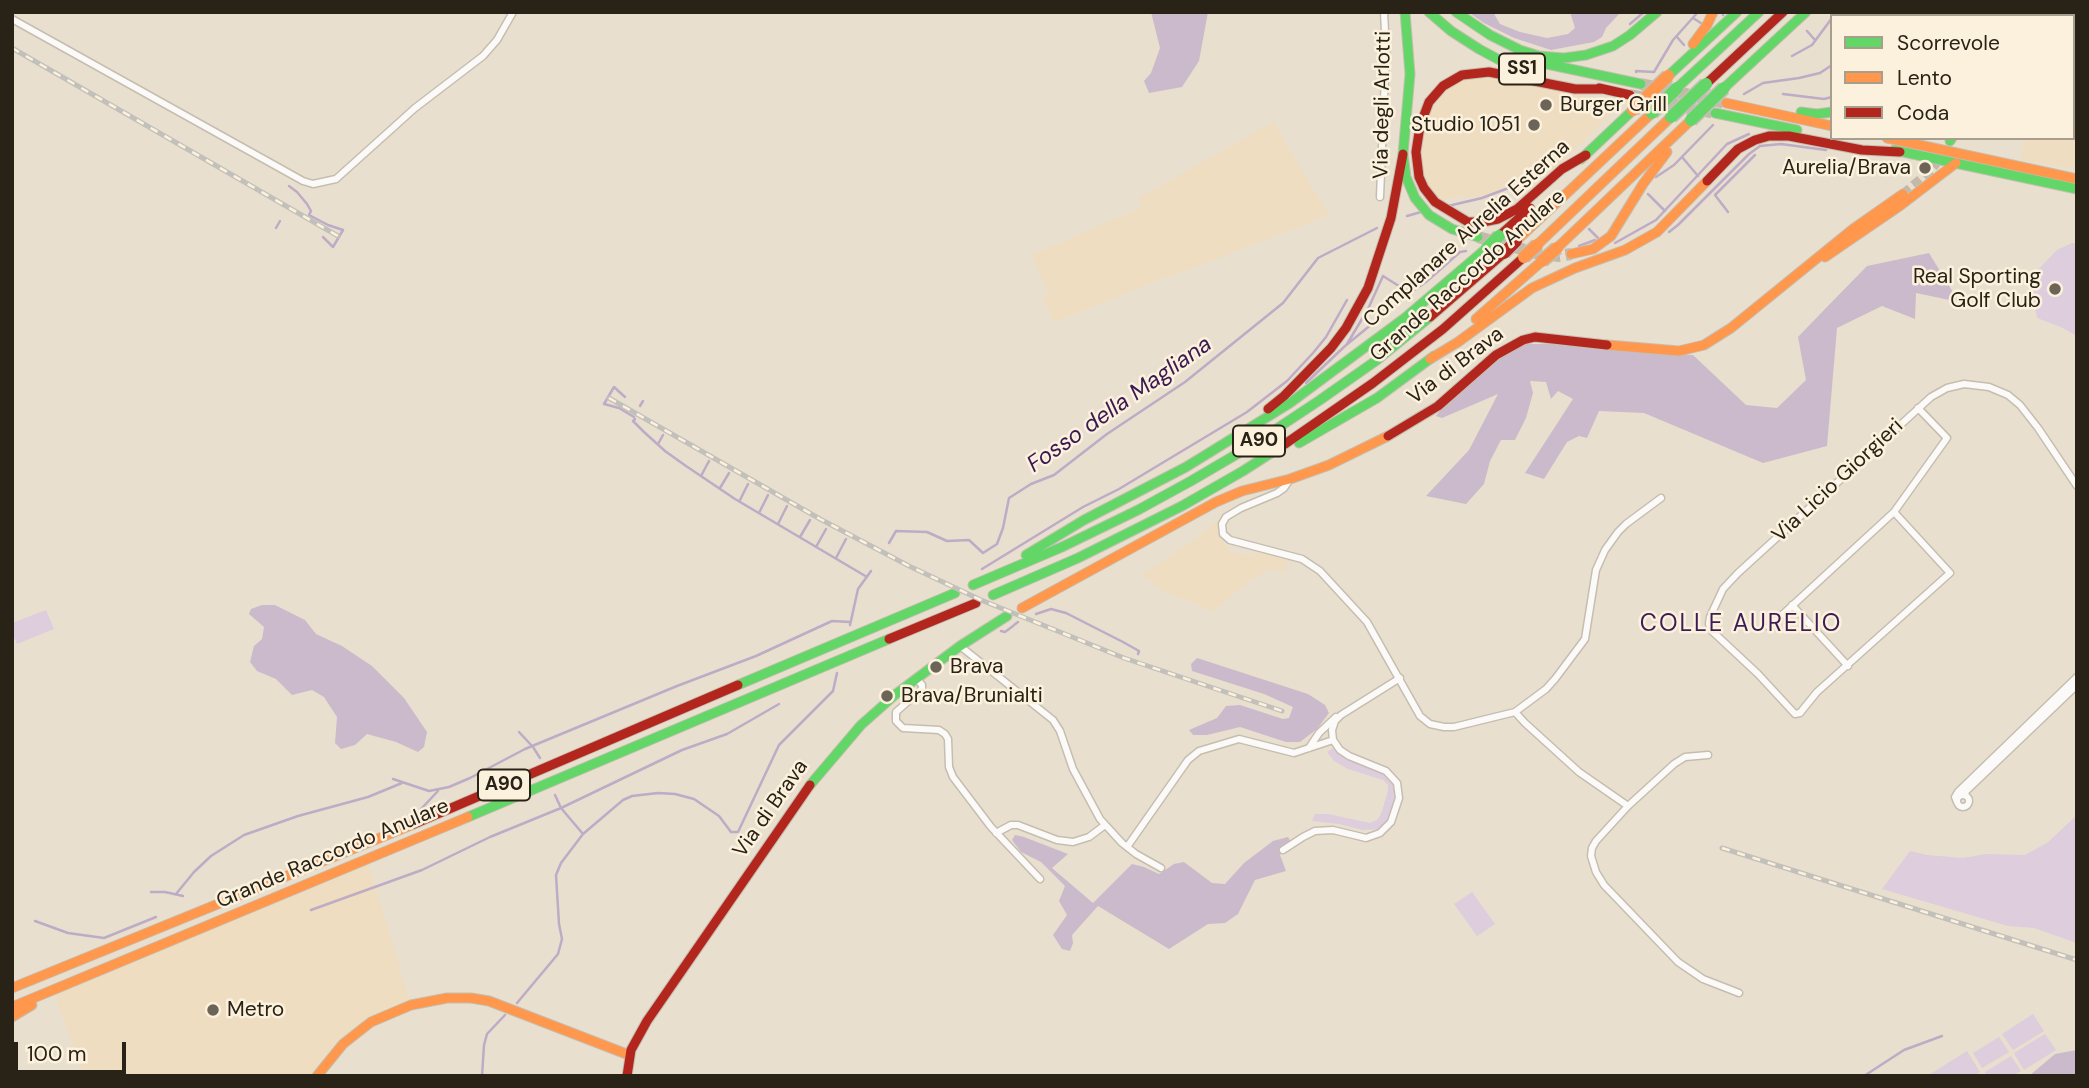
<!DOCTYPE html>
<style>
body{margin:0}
#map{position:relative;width:2089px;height:1088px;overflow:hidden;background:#e9dfce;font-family:"DM Sans",sans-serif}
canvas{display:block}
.frame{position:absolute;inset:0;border:14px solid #292216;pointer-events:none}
.legend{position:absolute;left:1830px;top:14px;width:245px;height:126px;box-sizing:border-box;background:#fcf1dd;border:2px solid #a89e8d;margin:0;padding:9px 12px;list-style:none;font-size:21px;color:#292216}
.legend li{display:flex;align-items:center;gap:14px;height:35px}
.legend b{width:35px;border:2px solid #a89e8d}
.scale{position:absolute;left:14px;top:1042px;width:112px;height:32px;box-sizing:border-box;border:4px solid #292216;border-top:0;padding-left:9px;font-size:21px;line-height:24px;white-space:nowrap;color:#292216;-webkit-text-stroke:5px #fcf1dd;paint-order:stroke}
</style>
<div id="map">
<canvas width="2089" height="1088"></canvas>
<div class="frame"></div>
<ul class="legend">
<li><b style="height:9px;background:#63d668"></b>Scorrevole</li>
<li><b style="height:9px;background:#ff974d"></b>Lento</li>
<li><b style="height:9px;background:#b3261e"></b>Coda</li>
</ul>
<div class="scale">100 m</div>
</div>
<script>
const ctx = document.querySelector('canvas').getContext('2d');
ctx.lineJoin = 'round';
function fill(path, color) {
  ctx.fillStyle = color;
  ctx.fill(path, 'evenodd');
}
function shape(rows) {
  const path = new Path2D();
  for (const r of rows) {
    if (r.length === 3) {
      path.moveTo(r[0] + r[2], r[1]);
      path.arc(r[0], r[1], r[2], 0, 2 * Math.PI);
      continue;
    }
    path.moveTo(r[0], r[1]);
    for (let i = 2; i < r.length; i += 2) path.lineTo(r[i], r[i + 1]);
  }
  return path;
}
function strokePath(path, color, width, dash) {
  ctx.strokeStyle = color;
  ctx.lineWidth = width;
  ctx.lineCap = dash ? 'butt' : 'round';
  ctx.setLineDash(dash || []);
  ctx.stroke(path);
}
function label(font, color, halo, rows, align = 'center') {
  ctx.font = font + ' "DM Sans",sans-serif';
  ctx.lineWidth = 5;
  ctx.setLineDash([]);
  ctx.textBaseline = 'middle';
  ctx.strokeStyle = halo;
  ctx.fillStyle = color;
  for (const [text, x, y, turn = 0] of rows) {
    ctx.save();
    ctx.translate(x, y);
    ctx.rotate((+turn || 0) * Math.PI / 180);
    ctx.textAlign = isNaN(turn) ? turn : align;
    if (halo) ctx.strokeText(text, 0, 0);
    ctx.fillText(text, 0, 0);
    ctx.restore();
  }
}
const built = shape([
 [1920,12,1992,12,1990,16,1919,16],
 [2004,12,2077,12,2077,169,2021,160,2024,142,2022,138,2073,138,2073,16,2002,16],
 [1479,77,1529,83,1622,104,1553,170,1528,176,1499,190,1483,196,1472,198,1464,195,1442,200,1434,193,1427,182,1423,169,1421,151,1423,134,1433,107,1439,97,1448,89,1462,80],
 [1273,122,1329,215,1180,273,1161,279,1055,322,1042,298,1049,295,1032,255,1143,207,1139,198],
 [1220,518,1218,535,1228,549,1235,554,1256,555,1259,550,1289,559,1284,573,1270,569,1256,577,1227,599,1214,611,1161,590,1142,575,1194,540],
 [367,861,411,1005,359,1030,318,1076,84,1076,53,990]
]);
const green = shape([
 [2072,243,2077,243,2077,336,2061,327,2037,318,2030,278,2057,250],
 [46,610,54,629,17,644,12,633,12,623],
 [1335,747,1349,760,1382,772,1393,780,1396,789,1394,807,1389,820,1382,829,1363,830,1339,824,1312,821,1315,814,1328,814,1370,823,1377,820,1381,814,1388,791,1388,785,1383,780,1348,769,1334,761,1327,752],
 [2077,815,2077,943,2034,928,2008,926,1882,889,1910,851,1927,855,1963,858,1986,854,2025,855,2047,843],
 [1472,892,1495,924,1477,936,1454,904],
 [2033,1014,2044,1031,2013,1050,2002,1034],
 [2045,1034,2056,1050,2024,1070,2014,1053],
 [1999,1037,2009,1052,1982,1068,1973,1053],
 [1967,1051,1980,1072,1974,1076,1927,1076],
 [2011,1056,2021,1071,2012,1076,1987,1076,1985,1072]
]);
const forest = shape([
 [1151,12,1208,12,1199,61,1182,87,1149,93,1144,81,1151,73,1160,48],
 [1468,12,1493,12,1500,24,1520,32,1547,38,1568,34,1575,28,1570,12,1621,12,1606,28,1602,37,1594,42,1551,50,1514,38,1484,23],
 [1929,253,1959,302,1916,293,1915,319,1882,306,1837,328,1827,446,1763,463,1644,413,1599,411,1587,438,1579,436,1567,442,1544,479,1525,473,1573,399,1558,391,1551,399,1546,382,1530,381,1533,393,1526,418,1515,440,1501,440,1490,461,1484,484,1466,504,1426,496,1469,450,1498,394,1442,418,1436,416,1451,397,1502,357,1524,344,1554,344,1631,352,1693,355,1746,405,1777,408,1806,380,1798,337,1824,310,1867,266],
 [262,605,275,605,305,620,316,634,342,646,372,666,404,698,427,732,424,747,418,752,396,742,367,734,355,745,341,749,335,743,337,717,324,697,312,690,292,695,276,679,257,671,250,662,254,646,262,639,264,627,249,614,251,609],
 [1197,658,1308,694,1325,705,1329,713,1317,729,1300,742,1286,742,1240,727,1207,735,1193,735,1189,730,1217,718,1226,706,1240,705,1283,719,1289,718,1293,707,1264,694,1192,671,1191,664],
 [1015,835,1024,837,1068,854,1052,868,1093,903,1132,864,1144,867,1159,874,1174,864,1184,862,1212,883,1225,884,1244,863,1273,841,1288,837,1291,842,1280,855,1286,871,1255,880,1238,914,1225,923,1208,924,1169,949,1098,906,1072,935,1073,943,1070,951,1062,949,1053,935,1067,915,1059,901,1065,886,1041,862,1021,852,1012,840],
 [2077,1050,2077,1076,2029,1076,2055,1054]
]);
const stream = shape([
 [1723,12,1723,15],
 [1835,16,1835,15],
 [1693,18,1704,25],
 [1630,24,1644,12],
 [1807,31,1815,40],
 [1677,37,1684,45],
 [1792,56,1812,45,1832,18],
 [1636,72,1636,71,1654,72,1673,40,1698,12],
 [1744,94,1763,83,1799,78,1820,73,1832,65],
 [1783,94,1824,99,1832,97],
 [1682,157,1698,176],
 [1656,177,1674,165,1713,125],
 [289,186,297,192,307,204,311,211,309,215,328,225,343,230,333,247,323,237],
 [1648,194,1665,211],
 [1715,195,1755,155],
 [1715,195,1728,212],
 [1448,206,1482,198,1535,178],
 [1407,216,1421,212],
 [276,228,280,221],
 [1589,229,1598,238],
 [1669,232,1678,225,1749,154,1760,146,1781,144,1826,150],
 [1615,243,1656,220,1727,144,1749,134],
 [1579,246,1595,240],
 [1347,344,1368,309,1383,276,1410,293],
 [1306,383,1345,346,1410,293,1426,282,1460,252,1466,251],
 [625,397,614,387,604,404,619,408,634,417],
 [640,406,643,401],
 [635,419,633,421,644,432,665,451,686,466,735,499,867,577],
 [658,444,663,435],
 [701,476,709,461],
 [720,488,729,473],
 [740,500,748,484],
 [759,513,768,495],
 [778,524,787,506],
 [800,537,810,520],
 [889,543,896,531,927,532,947,541,969,540,983,553,997,544,1003,528,1009,498,1031,484,1054,475,1107,434,1185,382,1283,303,1318,258,1377,228],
 [816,547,826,529],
 [836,558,846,539],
 [982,569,1083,507,1119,489,1247,412,1287,381,1313,353,1326,337,1347,300],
 [1036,614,1051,609,1066,613,1123,642,1139,651,1138,654],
 [850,625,858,589,871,571],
 [1014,625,1018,622],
 [1001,631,1005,632,1013,626],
 [519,732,533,747,540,758],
 [393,779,429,791,449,787,470,778,525,749,677,686,756,656,832,621,850,622],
 [555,795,561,808,583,834],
 [421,809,438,791],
 [151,892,165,892,183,896],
 [176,894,194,872,211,856,244,835,298,816,368,797,402,783],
 [311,910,422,870,490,837,561,808,682,750,727,734,779,704],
 [35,921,68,933,104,938,156,917],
 [517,1003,558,954,562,939,559,924,556,875,561,863,583,834,623,800,632,796,658,793,675,794,694,799,719,816,731,832,738,832,779,745,833,691,837,673],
 [482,1076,484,1045,487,1034,505,1015],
 [1864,1076,1904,1050,1942,1036]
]);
const secondaryTunnel = shape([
 [1903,194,1930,171,1941,158]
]);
const highwayTunnel = shape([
 [1641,84,1726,103],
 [1630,95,1715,113],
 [1478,237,1536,253,1559,256,1571,254]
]);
const street = shape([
 [12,19,303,181,313,184,336,179,415,108,483,56,497,40,513,12],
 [1380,197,1386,51,1384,12],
 [1290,479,1284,488,1277,493,1241,508,1226,517,1222,524,1223,534,1230,540,1302,559,1320,571,1367,622,1420,716,1430,724,1444,727,1454,727,1515,712,1546,689,1555,679,1585,639,1596,570,1605,550,1618,532,1626,524,1661,498],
 [1894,512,1950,573,1817,692,1800,713,1795,714,1758,674,1712,631,1709,624,1710,617,1723,589,1738,573,1931,397,1947,388,1964,384,1989,387,2008,395,2020,405,2038,428,2077,486],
 [1792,605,1848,666],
 [1769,627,1894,512,1947,438,1918,408],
 [960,646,1053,720,1060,731,1073,769,1100,819,1122,843,1136,854,1161,868],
 [916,678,922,685,922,689,896,712,896,721,903,728,939,730,945,734,948,739,949,767,953,777,991,827,1040,879],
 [1515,712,1525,723,1579,772,1628,806],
 [1309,748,1319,733,1336,717],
 [1708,755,1685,757,1674,764,1628,806,1596,841,1592,848,1591,856,1596,872,1604,885,1678,962,1703,979,1739,993],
 [1963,801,6],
 [1966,796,1965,792,2077,685],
 [1957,802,1955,797,1958,792,2077,677],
 [996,833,1011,825,1018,825,1057,840,1073,842,1089,837,1105,825],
 [1127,847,1188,760,1199,751,1239,739,1294,753,1333,740],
 [1283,850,1303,837,1315,831,1333,830,1366,838,1380,833,1391,822,1399,798,1397,783,1386,771,1349,756,1340,750,1333,740,1332,730,1335,721,1341,715,1400,678]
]);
const fast = shape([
 [1405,12,1410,74,1403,154,1406,177,1415,198,1429,215,1452,229,1478,237],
 [1429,12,1451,31,1479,49,1505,63,1534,73],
 [1456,12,1490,35,1520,50,1539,56,1564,58,1586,55,1613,46,1630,35,1657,12],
 [1872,12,1875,16],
 [1996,16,1998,12],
 [1542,63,1641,84],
 [1668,76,1737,12],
 [1677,88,1759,12],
 [1724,88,1806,12],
 [1801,112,1817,114,1832,112],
 [1715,113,1797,130],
 [1950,141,1952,138],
 [1894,150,2077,189],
 [1581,159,1633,110],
 [1299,443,1377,398,1434,356],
 [1026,555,1084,520,1186,467,1290,403,1406,317,1487,248],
 [973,585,1062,547,1138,510,1191,481,1249,447,1320,400,1377,360,1430,317],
 [993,595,1078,558,1182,506,1243,471,1285,444],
 [738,685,955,593],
 [810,785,861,725,896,694,960,646,1007,616],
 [468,817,889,639]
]);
const slow = shape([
 [1913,16,1914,12],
 [1693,44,1707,25,1713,12],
 [1726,103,1832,126],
 [1887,138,2077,179],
 [1516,241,1652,113],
 [1537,245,1671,117],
 [1557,248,1691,120],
 [1571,254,1593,249,1611,236,1643,184,1667,152],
 [1825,257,1901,205,1956,163],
 [1476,319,1542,261],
 [1607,345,1679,351,1704,345,1731,328,1853,229,1903,194],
 [1430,359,1458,342,1532,288,1575,268,1625,250,1657,232,1707,181],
 [1022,608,1216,502,1242,491,1290,479,1329,465,1388,436],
 [12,988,414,824],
 [12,1007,468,817],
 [12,1017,32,1005],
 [317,1076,343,1044,371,1022,411,1005,447,998,471,998,489,1001,629,1055]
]);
const jam = shape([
 [1706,84,1783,12],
 [1599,88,1630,95],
 [1586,155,1562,169,1517,209,1498,219,1483,222,1468,222,1435,202,1424,188,1419,177,1416,152,1420,126,1429,102,1443,86,1462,75,1489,72,1575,89,1604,89],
 [1707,181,1738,149,1755,140,1769,136,1789,136,1862,150,1900,152],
 [1499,236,1530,208],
 [1430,317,1504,253],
 [1268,409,1284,396,1331,348,1346,328,1368,288,1391,218,1403,154],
 [1388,436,1438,406,1496,355,1523,340,1535,337,1607,345],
 [1285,444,1373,383,1443,329,1524,257],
 [889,639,976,603],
 [414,824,738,685],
 [627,1076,631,1050,647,1021,810,785]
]);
const rail = shape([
 [12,48,338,236],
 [609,398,820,519,909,566,981,600,1124,658,1282,711],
 [1722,848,2077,960]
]);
const fastBridge = shape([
 [1652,113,1677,88],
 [1671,117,1706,84],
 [1691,120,1724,88],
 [1487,248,1499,236]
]);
const slowBridge = shape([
 [1633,110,1668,76],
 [1524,257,1537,245],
 [1542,261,1557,248]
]);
const jamBridge = shape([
 [1504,253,1516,241]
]);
const markers = [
 [1546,105,7,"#6c6456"],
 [1534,125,7,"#6c6456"],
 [1925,168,7,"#6c6456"],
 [2055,289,7,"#6c6456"],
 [936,667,7,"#6c6456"],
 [887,696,7,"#6c6456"],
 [213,1010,7,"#6c6456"]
];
const shields = [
 [1522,69,46],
 [1259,441,52],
 [504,785,52]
];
const shieldNames = [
 ["SS1",1522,69],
 ["A90",1259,441],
 ["A90",504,785]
];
const streetNames = [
 ["Via degli Arlotti",1383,105,-89],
 ["Complanare Aurelia Esterna",1467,234,-42],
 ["Grande Raccordo Anulare",1468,276,-41],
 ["Via di Brava",1456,366,-37],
 ["Via Licio Giorgieri",1838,481,-43],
 ["Via di Brava",771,809,-55],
 ["Grande Raccordo Anulare",333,854,-23]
];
const poiNames = [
 ["Burger Grill",1560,105],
 ["Studio 1051",1520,125,"right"],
 ["Aurelia/Brava",1911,168,"right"],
 ["Real Sporting",2041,277,"right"],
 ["Golf Club",2041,301,"right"],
 ["Brava",950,667],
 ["Brava/Brunialti",901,696],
 ["Metro",227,1010]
];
const waterNames = [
 ["Fosso della Magliana",1120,405,-35]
];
const quarterNames = [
 ["COLLE AURELIO",1741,625]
];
fill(built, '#eeddc0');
fill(green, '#ddcddd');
fill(forest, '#cbbacb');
strokePath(stream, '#beabc6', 2.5);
strokePath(secondaryTunnel, '#c3b9a9', 9, [9, 4.5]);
strokePath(highwayTunnel, '#c3b9a9', 12, [12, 6]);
strokePath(street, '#c5beb0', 9);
strokePath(fast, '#c5beb0', 11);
strokePath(slow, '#c5beb0', 11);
strokePath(jam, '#c5beb0', 11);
strokePath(street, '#fcfaf8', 6);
strokePath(fast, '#63d668', 9);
strokePath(slow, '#ff974d', 9);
strokePath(jam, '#b3261e', 9);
strokePath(rail, '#c2c0bb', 5);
strokePath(rail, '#fcf1dd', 2.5, [8]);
strokePath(fastBridge, '#c4bfb6', 15, []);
strokePath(slowBridge, '#c4bfb6', 15, []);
strokePath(jamBridge, '#c4bfb6', 15, []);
strokePath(fastBridge, '#63d668', 12);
strokePath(slowBridge, '#ff974d', 12);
strokePath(jamBridge, '#b3261e', 12);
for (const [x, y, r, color] of markers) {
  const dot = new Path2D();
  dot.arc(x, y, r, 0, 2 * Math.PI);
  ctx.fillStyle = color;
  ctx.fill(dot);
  strokePath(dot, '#fcf1dd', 2.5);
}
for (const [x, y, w] of shields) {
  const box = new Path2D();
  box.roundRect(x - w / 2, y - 15.5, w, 31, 5);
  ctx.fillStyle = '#fcf1dd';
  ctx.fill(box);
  strokePath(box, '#292216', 2);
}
label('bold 19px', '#292216', null, shieldNames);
label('21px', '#292216', '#fcf1dd', streetNames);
label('21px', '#292216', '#fcf1dd', poiNames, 'left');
label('italic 23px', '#391951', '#fcf1dd', waterNames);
ctx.letterSpacing = '2px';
label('24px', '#3c1c54', '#fcf1dd', quarterNames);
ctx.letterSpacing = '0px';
</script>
